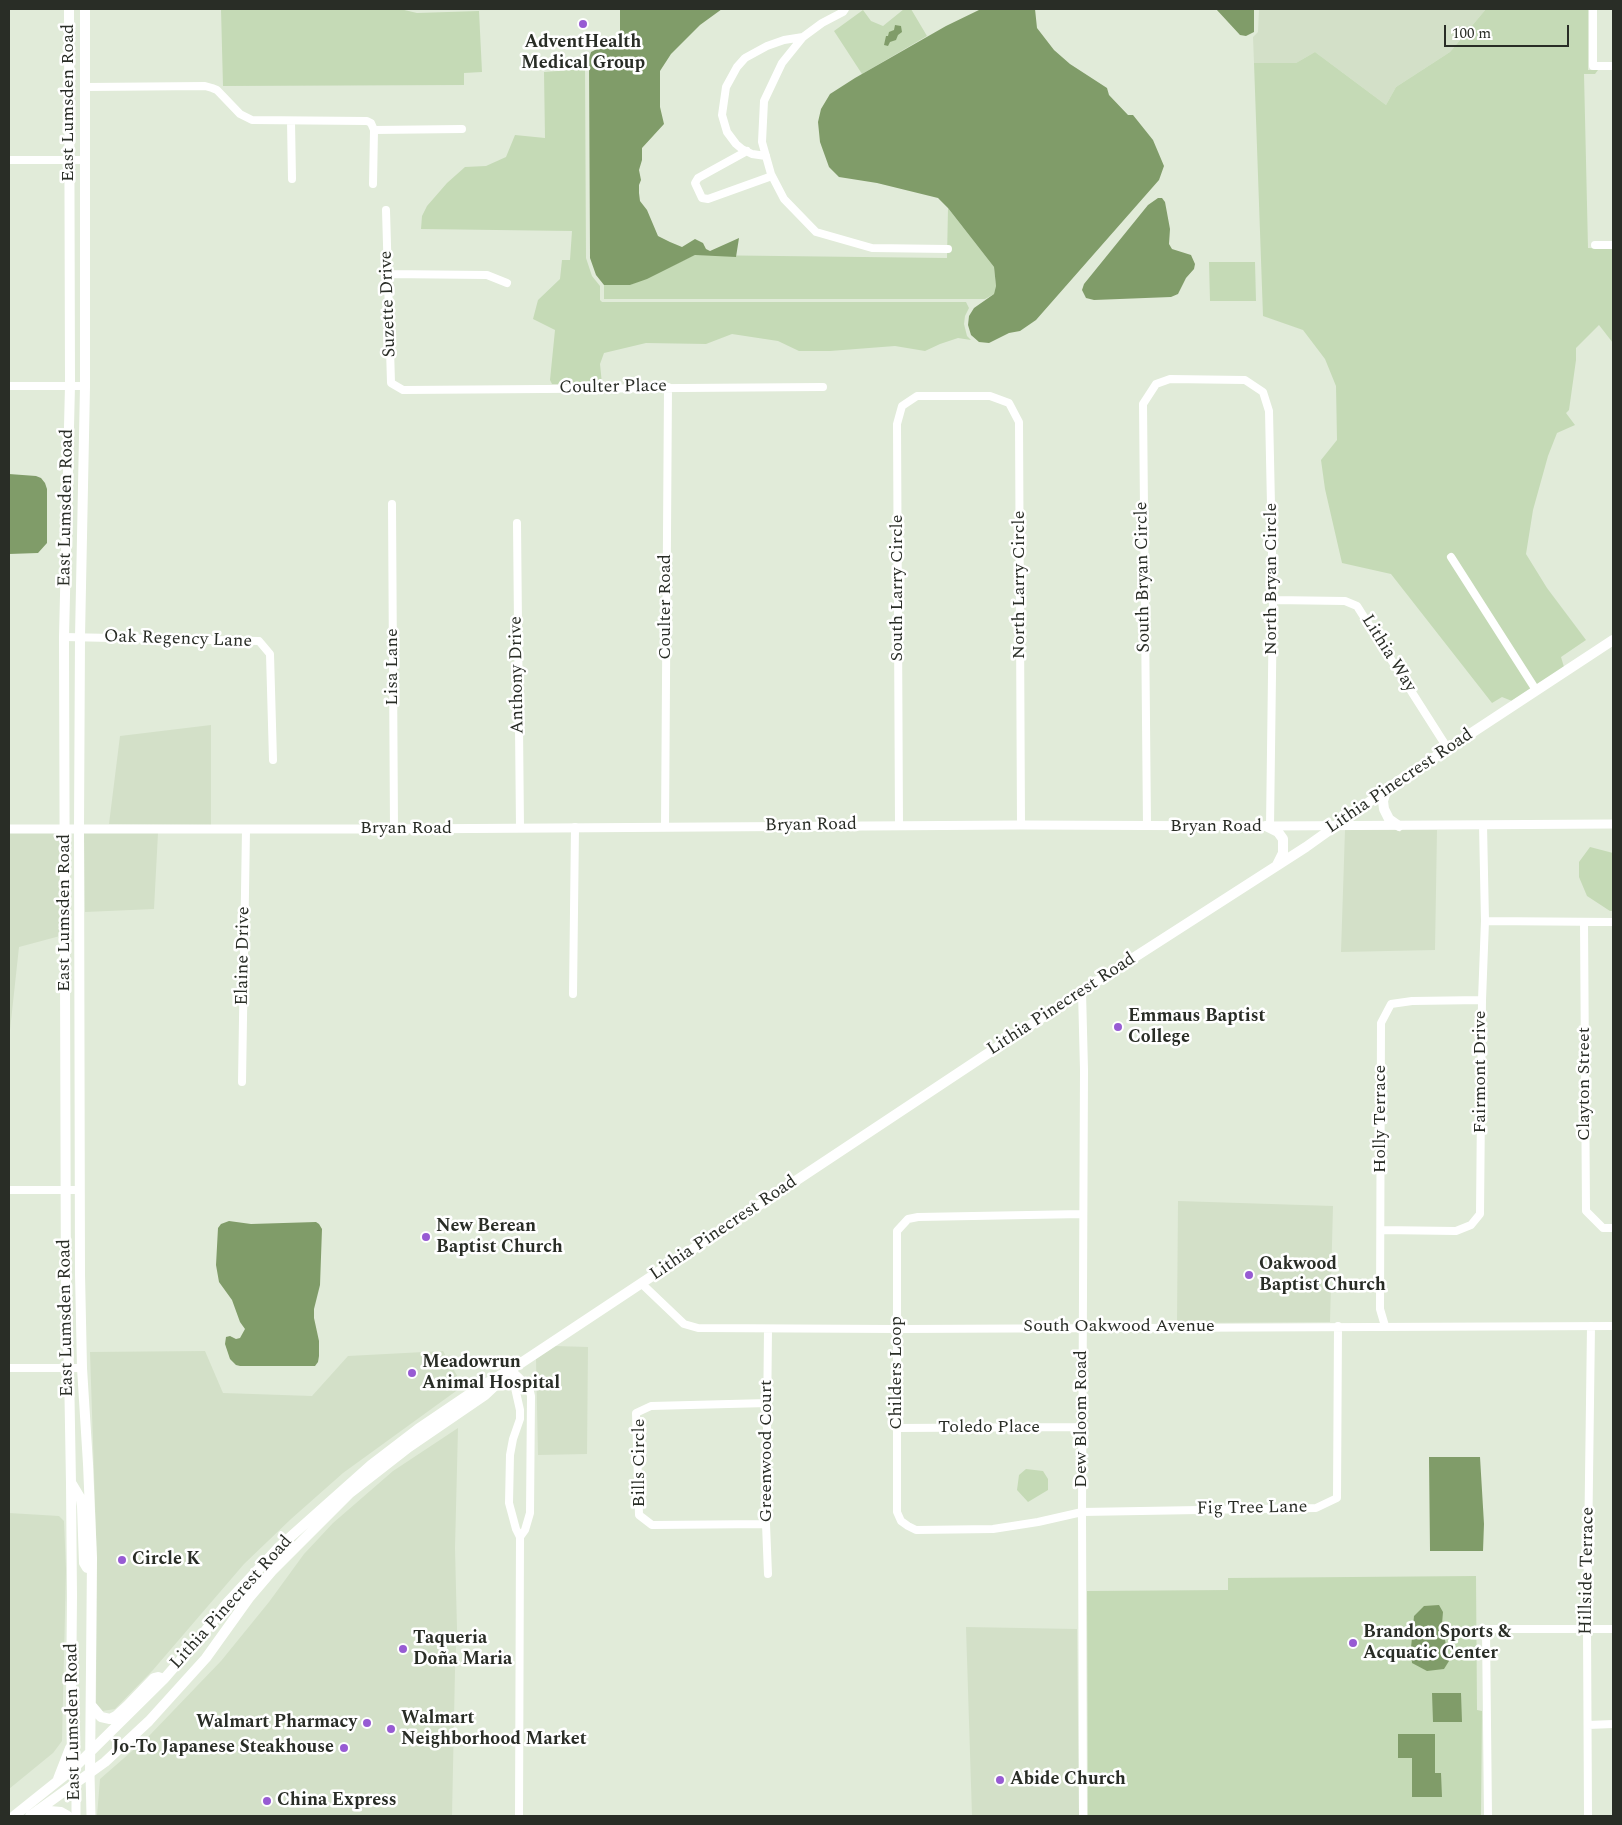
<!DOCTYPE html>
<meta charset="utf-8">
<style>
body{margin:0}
#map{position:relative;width:1622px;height:1825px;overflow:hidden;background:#e1ebd9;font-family:Spectral,serif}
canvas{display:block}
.frame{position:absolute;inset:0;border:10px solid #292d26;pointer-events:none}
.scale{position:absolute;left:1444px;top:25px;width:125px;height:22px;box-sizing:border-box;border:2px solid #292d26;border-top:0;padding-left:6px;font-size:15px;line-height:18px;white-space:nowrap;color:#292d26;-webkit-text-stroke:4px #fff;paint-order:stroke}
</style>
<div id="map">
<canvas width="1622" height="1825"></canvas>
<div class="frame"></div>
<div class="scale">100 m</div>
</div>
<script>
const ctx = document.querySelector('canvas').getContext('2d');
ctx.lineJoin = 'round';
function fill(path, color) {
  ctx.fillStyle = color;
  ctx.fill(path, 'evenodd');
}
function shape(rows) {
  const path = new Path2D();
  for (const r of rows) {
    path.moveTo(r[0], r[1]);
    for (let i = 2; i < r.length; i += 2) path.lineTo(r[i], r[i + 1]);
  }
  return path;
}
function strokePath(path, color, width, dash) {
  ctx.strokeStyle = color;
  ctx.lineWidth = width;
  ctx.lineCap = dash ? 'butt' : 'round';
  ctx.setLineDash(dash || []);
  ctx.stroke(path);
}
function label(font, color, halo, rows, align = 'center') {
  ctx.font = font + ' Spectral,serif';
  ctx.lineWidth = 5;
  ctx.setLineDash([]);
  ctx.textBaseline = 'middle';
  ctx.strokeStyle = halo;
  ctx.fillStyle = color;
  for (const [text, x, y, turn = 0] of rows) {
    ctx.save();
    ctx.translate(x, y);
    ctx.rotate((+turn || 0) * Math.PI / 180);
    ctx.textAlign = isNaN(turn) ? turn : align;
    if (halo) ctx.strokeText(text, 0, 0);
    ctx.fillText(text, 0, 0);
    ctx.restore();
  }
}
const built = shape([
 [1259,9,1486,9,1450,52,1396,87,1386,105,1315,52,1296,63,1254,63,1253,37,1258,32],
 [211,725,211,825,109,824,120,736],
 [1345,830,1397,830,1400,832,1401,830,1437,830,1435,950,1341,952],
 [60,832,60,936,19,947,10,1030,9,1030,9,833],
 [84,833,158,833,154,909,85,912],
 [1178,1201,1333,1206,1330,1322,1177,1323],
 [555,1346,588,1347,587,1454,538,1455,536,1359],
 [205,1351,223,1393,312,1396,348,1356,443,1351,463,1386,343,1473,291,1519,244,1564,153,1670,115,1709,102,1711,96,1704,97,1564,90,1352],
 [458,1428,455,1548,457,1629,455,1670,452,1816,97,1816,100,1779,147,1738,221,1661,269,1602,304,1554,333,1523,393,1471],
 [9,1513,59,1516,64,1521,66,1570,62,1741,53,1753,9,1789],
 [966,1627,1077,1629,1079,1816,972,1816]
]);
const green = shape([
 [221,9,400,9,417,13,479,11,482,72,464,73,464,85,223,86],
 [904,9,911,9,927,36,862,74,834,31,863,10,871,21,883,26],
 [1486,9,1588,9,1588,70,1598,70,1595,74,1584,74,1588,248,1613,249,1613,343,1599,325,1576,348,1576,360,1569,410,1566,413,1575,425,1557,433,1548,456,1533,510,1526,554,1547,588,1586,640,1561,657,1564,667,1512,701,1502,697,1492,703,1391,574,1342,563,1325,489,1321,460,1337,440,1336,386,1325,359,1303,330,1263,316,1254,63,1296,63,1315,52,1386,105,1396,87,1450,52],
 [585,69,586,258,592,276,600,286,600,300,602,302,966,302,969,308,965,316,964,324,967,336,971,340,958,338,940,344,925,351,895,346,830,351,799,351,778,341,732,334,706,344,646,343,604,353,600,364,602,384,552,384,550,380,555,330,533,319,538,300,560,279,562,260,570,260,572,231,421,229,422,216,427,206,447,183,465,167,486,166,506,157,515,135,545,138,544,72],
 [948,208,994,267,996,286,994,294,985,299,604,299,604,285,630,285,695,255,947,258],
 [1209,262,1255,262,1256,301,1210,301],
 [1590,847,1613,853,1613,911,1610,911,1587,896,1579,877,1579,862],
 [1026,1469,1043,1471,1048,1479,1048,1490,1028,1502,1017,1490,1019,1475],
 [1476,1576,1477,1710,1482,1711,1481,1816,1088,1816,1087,1591,1228,1590,1228,1578]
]);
const water = shape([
 [620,9,722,9,700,25,671,54,660,71,660,107,664,124,642,148,642,160,639,170,641,180,639,185,639,193,640,201,647,210,658,236,670,242,682,247,695,239,703,243,706,249,710,251,739,238,736,257,695,255,647,279,630,285,604,285,596,275,590,258,589,58,591,52,597,49,618,47,620,43],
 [981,9,1035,9,1037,28,1054,50,1070,64,1107,88,1109,95,1128,115,1133,115,1153,140,1164,166,1159,180,1036,320,1020,331,1009,333,989,343,979,342,971,335,968,325,969,316,974,308,994,294,996,286,994,267,948,208,938,198,877,183,839,177,829,167,820,142,818,122,821,109,830,94,855,78,946,26],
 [1216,9,1254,9,1254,32,1246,36,1240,35],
 [895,25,901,26,902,32,898,35,896,40,890,42,888,46,884,45,886,36,888,36,889,32,894,30],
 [1158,198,1162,198,1165,202,1170,229,1169,244,1172,249,1191,255,1195,264,1194,269,1186,278,1178,294,1171,297,1094,300,1086,298,1082,290,1084,284,1148,205],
 [9,474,36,476,41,478,45,483,47,489,47,543,38,553,9,554],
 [229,1221,251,1224,316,1222,319,1224,322,1229,320,1285,314,1309,314,1318,319,1341,319,1356,318,1362,315,1366,240,1366,236,1365,230,1359,225,1344,226,1337,230,1336,236,1339,240,1338,245,1329,240,1322,232,1300,219,1282,216,1265,218,1228,221,1224],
 [1429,1457,1480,1457,1484,1524,1483,1551,1430,1551],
 [1439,1605,1443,1612,1442,1624,1449,1661,1444,1669,1427,1671,1412,1663,1411,1648,1414,1616,1424,1606],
 [1432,1693,1461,1693,1462,1722,1433,1722],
 [1398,1734,1435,1734,1435,1773,1441,1773,1442,1797,1412,1797,1412,1758,1398,1758]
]);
const minor = shape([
 [845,9,843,12,822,23,803,37,782,63,764,101,762,142,771,174,784,199,816,232,872,248,948,249],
 [1593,9,1593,66,1613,66],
 [86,87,205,86,212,88,217,90,240,114,252,120,367,121,371,123,374,130,462,129],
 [291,121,292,179],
 [747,151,698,178,695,183,702,198,708,199,772,176],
 [766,156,752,154,742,149,736,144,727,132,722,115,726,87,737,67,745,58,767,46,784,40,803,37],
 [9,160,85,160],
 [373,184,374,130],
 [386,210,391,383,403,390,823,387],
 [1595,245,1613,245],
 [387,274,487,275,507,283],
 [9,386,85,386],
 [392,504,394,829],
 [517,523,520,828],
 [1451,557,1536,690],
 [1273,600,1345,601,1357,606,1448,749],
 [64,637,259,641,270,654,273,760],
 [899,825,897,424,902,406,917,396,990,396,1009,403,1019,422,1021,825],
 [1147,826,1143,404,1156,384,1170,379,1245,380,1263,392,1269,411,1273,600,1270,826],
 [665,827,668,387],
 [1485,921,1613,922],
 [1584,923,1586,1211,1603,1228,1613,1228],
 [1082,991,1084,1070,1082,1512,1083,1816],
 [573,994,575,827],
 [242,1082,246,829],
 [9,1190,80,1190],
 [1083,1214,918,1217,908,1219,897,1231,897,1512,901,1521,908,1526,916,1530,993,1529,1038,1522,1082,1512,1316,1508,1337,1498,1338,1326],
 [1381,1230,1456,1231,1471,1225,1480,1214,1482,1000,1485,921,1483,825],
 [642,1284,684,1324,698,1328,897,1329,1613,1326],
 [1385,1326,1380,1309,1381,1023,1391,1004,1412,1001,1482,1000],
 [768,1329,766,1524,768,1574],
 [9,1368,82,1368],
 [511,1370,520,1410,520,1419,513,1439,510,1455,509,1503,516,1529,520,1537,519,1816],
 [511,1370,529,1387,531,1396,530,1513,525,1530,520,1537],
 [897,1428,1082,1427],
 [766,1524,652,1525,639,1515,636,1413,651,1406,768,1403],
 [1588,1725,1613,1724],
 [1488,1816,1486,1629,1613,1629],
 [1588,1816,1587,1629,1591,1326]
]);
const tertiary = shape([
 [9,829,394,829,1021,825,1270,826,1613,824],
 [90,1773,91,1816],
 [76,1782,76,1816]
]);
const secondary = shape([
 [69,9,70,385,64,637,66,1307,69,1368,71,1484,72,1596,71,1703,72,1756,76,1782],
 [85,9,85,386,80,637,79,828,80,1274,82,1368,88,1464,92,1558,90,1773],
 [1386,791,1383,801,1384,809,1389,819,1399,826],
 [1266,826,1278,832,1283,839,1283,853,1277,865],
 [72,1484,81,1499,82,1506,84,1563,87,1568,92,1568],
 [91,1705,101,1717,110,1719,116,1716,127,1706,154,1678,158,1677,164,1679],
 [58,1779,70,1748],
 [38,1810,61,1812,68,1816],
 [14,1816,74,1768,164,1679,198,1640,226,1604,279,1547,371,1465,418,1429,480,1387,518,1365,1082,991,1306,847,1397,782,1613,640],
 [30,1816,105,1762,149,1721,206,1658,249,1598,272,1571,350,1493,409,1447,485,1395,501,1380]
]);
const markers = [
 [583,24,5,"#975bd3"],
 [1118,1027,5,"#975bd3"],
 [426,1237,5,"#975bd3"],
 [1249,1275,5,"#975bd3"],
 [412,1373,5,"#975bd3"],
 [122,1560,5,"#975bd3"],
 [1353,1643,5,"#975bd3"],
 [403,1649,5,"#975bd3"],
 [367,1723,5,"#975bd3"],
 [391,1729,5,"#975bd3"],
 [344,1748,5,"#975bd3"],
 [1000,1780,5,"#975bd3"],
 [267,1801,5,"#975bd3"]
];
const poiNames = [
 ["AdventHealth",583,43,"center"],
 ["Medical Group",583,64,"center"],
 ["Emmaus Baptist",1128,1017],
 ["College",1128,1038],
 ["New Berean",436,1227],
 ["Baptist Church",436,1248],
 ["Oakwood",1259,1265],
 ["Baptist Church",1259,1286],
 ["Meadowrun",422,1363],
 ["Animal Hospital",422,1384],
 ["Circle K",132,1560],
 ["Brandon Sports &",1363,1633],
 ["Acquatic Center",1363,1654],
 ["Taqueria",413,1639],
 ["Doña Maria",413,1660],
 ["Walmart",401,1719],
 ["Neighborhood Market",401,1740],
 ["Walmart Pharmacy",357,1723,"right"],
 ["Jo-To Japanese Steakhouse",334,1748,"right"],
 ["Abide Church",1010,1780],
 ["China Express",277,1801]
];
const streetNames = [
 ["East Lumsden Road",69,103,-90],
 ["Suzette Drive",389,304,-92],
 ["Coulter Place",613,388,-1],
 ["East Lumsden Road",67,508,-89],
 ["South Bryan Circle",1144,577,-91],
 ["North Bryan Circle",1272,579,-90],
 ["North Larry Circle",1020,585,-90],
 ["South Larry Circle",898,588,-90],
 ["Coulter Road",666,607,-90],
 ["Oak Regency Lane",178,640,2],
 ["Lithia Way",1388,654,58],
 ["Lisa Lane",393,667,-90],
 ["Anthony Drive",518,675,-91],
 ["Lithia Pinecrest Road",1400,782,-34],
 ["Bryan Road",811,826,-1],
 ["Bryan Road",1216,827],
 ["Bryan Road",406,829],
 ["East Lumsden Road",65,913,-90],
 ["Elaine Drive",244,956,-89],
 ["Lithia Pinecrest Road",1062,1005,-33],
 ["Fairmont Drive",1481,1072,-90],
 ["Clayton Street",1585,1084,-90],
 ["Holly Terrace",1381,1119,-90],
 ["Lithia Pinecrest Road",724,1229,-34],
 ["East Lumsden Road",67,1318,-91],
 ["South Oakwood Avenue",1119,1327],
 ["Childers Loop",897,1373,-90],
 ["Dew Bloom Road",1082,1419,-90],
 ["Toledo Place",989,1428],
 ["Greenwood Court",767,1451,-90],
 ["Bills Circle",640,1463,-90],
 ["Fig Tree Lane",1252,1509,-1],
 ["Hillside Terrace",1588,1571,-89],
 ["Lithia Pinecrest Road",232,1603,-48],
 ["East Lumsden Road",74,1722,-91]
];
fill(built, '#d3e0c8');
fill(green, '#c5dab6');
fill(water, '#809c69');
strokePath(minor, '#fff', 8);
strokePath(tertiary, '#fff', 9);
strokePath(secondary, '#fff', 10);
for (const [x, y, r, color] of markers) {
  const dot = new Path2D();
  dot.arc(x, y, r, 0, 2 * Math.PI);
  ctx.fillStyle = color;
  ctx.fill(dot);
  strokePath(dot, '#fff', 2);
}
label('bold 18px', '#292d26', '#fff', poiNames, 'left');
label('18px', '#292d26', '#fff', streetNames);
</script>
